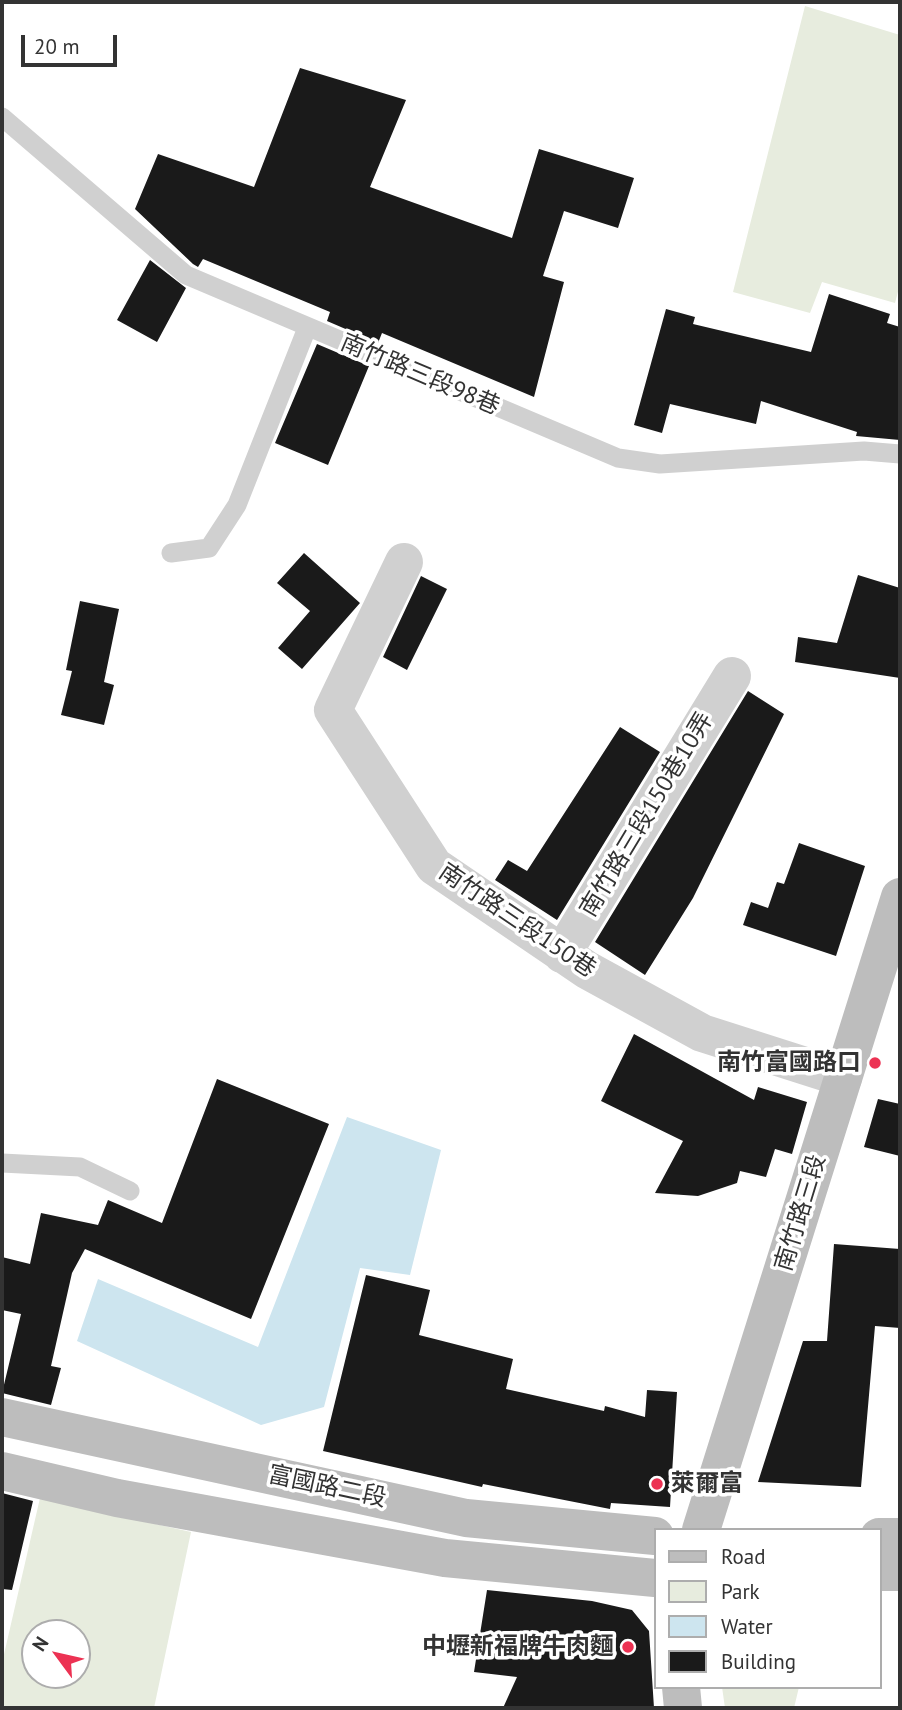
<!DOCTYPE html>
<meta charset="utf-8">
<style>
body{margin:0}
#map{position:relative;width:902px;height:1710px;overflow:hidden;background:#fff;font-family:"PT Sans",sans-serif}
canvas{display:block}
.frame{position:absolute;inset:0;border:4px solid #333;pointer-events:none}
.legend{position:absolute;left:654px;top:1528px;width:228px;height:161px;box-sizing:border-box;background:#fff;border:2px solid #adadad;margin:0;padding:9px 12px;list-style:none;font-size:21px;color:#333}
.legend li{display:flex;align-items:center;gap:14px;height:35px}
.legend b{width:35px;border:2px solid #adadad}
.north{position:absolute;left:21px;top:1619px;width:70px;height:70px;box-sizing:border-box;background:#fff;border:2px solid #adadad;border-radius:50%;rotate:303deg;font-size:19px;font-weight:700;line-height:28px;text-align:center;color:#333}
.north::after{content:'';display:block;margin:auto;width:24px;height:32px;background:#ec3253;clip-path:polygon(50% 0,100% 100%,50% 72%,0 100%)}
.scale{position:absolute;left:21px;top:35px;width:96px;height:32px;box-sizing:border-box;border:4px solid #333;border-top:0;padding-left:9px;font-size:21px;line-height:24px;white-space:nowrap;color:#333;-webkit-text-stroke:5px #fff;paint-order:stroke}
</style>
<div id="map">
<canvas width="902" height="1710"></canvas>
<div class="frame"></div>
<ul class="legend">
<li><b style="height:9px;background:#bdbdbd"></b>Road</li>
<li><b style="height:19px;background:#e7ecde"></b>Park</li>
<li><b style="height:19px;background:#cde5ef"></b>Water</li>
<li><b style="height:19px;background:#1a1a1a"></b>Building</li>
</ul>
<div class="north">N</div>
<div class="scale">20 m</div>
</div>
<script>
const ctx = document.querySelector('canvas').getContext('2d');
ctx.lineJoin = 'round';
function fill(path, color) {
  ctx.fillStyle = color;
  ctx.fill(path, 'evenodd');
}
function shape(rows) {
  const path = new Path2D();
  for (const r of rows) {
    path.moveTo(r[0], r[1]);
    for (let i = 2; i < r.length; i += 2) path.lineTo(r[i], r[i + 1]);
  }
  return path;
}
function strokePath(path, color, width, dash) {
  ctx.strokeStyle = color;
  ctx.lineWidth = width;
  ctx.lineCap = dash ? 'butt' : 'round';
  ctx.setLineDash(dash || []);
  ctx.stroke(path);
}
function label(font, color, halo, rows, align = 'center') {
  ctx.font = font + ' "PT Sans","Noto Sans TC",sans-serif';
  ctx.lineWidth = 7;
  ctx.setLineDash([]);
  ctx.textBaseline = 'middle';
  ctx.strokeStyle = halo;
  ctx.fillStyle = color;
  for (const [text, x, y, turn = 0] of rows) {
    ctx.save();
    ctx.translate(x, y);
    ctx.rotate((+turn || 0) * Math.PI / 180);
    ctx.textAlign = isNaN(turn) ? turn : align;
    if (halo) ctx.strokeText(text, 0, 0);
    ctx.fillText(text, 0, 0);
    ctx.restore();
  }
}
const green = shape([
 [805,6,900,35,900,284,895,303,822,282,810,313,733,292],
 [40,1498,191,1532,154,1708,2,1708,2,1663],
 [35,1633,77,1633,77,1675,35,1675],
 [722,1687,799,1687,794,1708,725,1708]
]);
const water = shape([
 [347,1117,441,1150,410,1275,360,1268,324,1407,261,1425,77,1341,98,1279,258,1347]
]);
const building = shape([
 [300,68,406,100,370,187,512,238,539,149,634,178,618,228,564,211,543,276,564,282,534,397,382,333,378,343,327,321,330,312,203,259,198,267,193,264,135,209,158,154,254,187],
 [150,260,186,288,157,342,117,320],
 [829,294,890,314,887,323,900,327,900,440,856,436,857,432,761,401,756,424,670,404,662,433,634,425,666,309,695,317,693,324,811,352],
 [317,344,369,366,328,465,275,443],
 [304,553,360,603,302,669,278,648,310,611,277,583],
 [858,575,900,588,900,678,795,662,798,637,837,643],
 [421,576,447,589,407,670,383,657],
 [80,601,119,609,104,682,114,685,104,725,61,715,72,671,66,670],
 [748,691,784,714,693,898,645,975,595,942],
 [620,727,660,752,557,920,495,880,508,860,527,871],
 [799,843,865,866,836,956,743,925,751,902,768,908,777,882,784,884],
 [634,1034,754,1100,758,1087,807,1102,792,1154,775,1149,766,1177,740,1171,737,1183,698,1196,655,1193,683,1141,601,1101],
 [217,1079,329,1124,251,1319,85,1249,72,1273,51,1366,61,1368,51,1405,2,1393,21,1314,2,1310,2,1257,30,1264,41,1213,98,1225,108,1200,162,1223],
 [878,1099,900,1104,900,1156,864,1147],
 [834,1244,900,1249,900,1328,875,1326,861,1487,758,1482,803,1341,827,1341],
 [366,1275,430,1290,419,1335,513,1359,506,1389,604,1411,605,1406,645,1417,647,1390,677,1392,670,1507,611,1503,610,1509,483,1484,482,1487,323,1451],
 [2,1493,33,1501,12,1590,2,1589],
 [487,1590,592,1601,632,1610,649,1631,654,1708,503,1708,517,1677,474,1672]
]);
const lane = shape([
 [2,117,186,275,618,458,660,464,864,451,900,454],
 [171,553,209,548,237,505,307,328],
 [2,1163,80,1167,130,1191]
]);
const street = shape([
 [404,562,333,710,434,866,587,970,702,1033,843,1078],
 [562,954,732,676]
]);
const secondary = shape([
 [2,1417,466,1518,655,1536],
 [2,1471,117,1498,445,1558,655,1578],
 [701,1530,900,897],
 [879,1537,900,1537],
 [879,1572,900,1572],
 [681,1687,683,1708]
]);
const markers = [
 [875,1063,7,"#ec3253"],
 [657,1484,7,"#ec3253"],
 [628,1647,7,"#ec3253"]
];
const streetNames = [
 ["南竹路三段98巷",420,375,23],
 ["南竹路三段150巷10弄",647,815,-59],
 ["南竹路三段150巷",517,921,34],
 ["南竹路三段",801,1213,-73],
 ["富國路二段",327,1487,12]
];
const poiNames = [
 ["南竹富國路口",861,1063],
 ["萊爾富",671,1484,"left"],
 ["中壢新福牌牛肉麵",614,1647]
];
fill(green, '#e7ecde');
fill(water, '#cde5ef');
fill(building, '#1a1a1a');
strokePath(lane, '#d0d0d0', 19);
strokePath(street, '#d0d0d0', 38);
strokePath(secondary, '#bdbdbd', 38);
for (const [x, y, r, color] of markers) {
  const dot = new Path2D();
  dot.arc(x, y, r, 0, 2 * Math.PI);
  ctx.fillStyle = color;
  ctx.fill(dot);
  strokePath(dot, '#fff', 2.5);
}
label('24px', '#333', '#fff', streetNames);
label('bold 24px', '#333', '#fff', poiNames, 'right');
</script>
